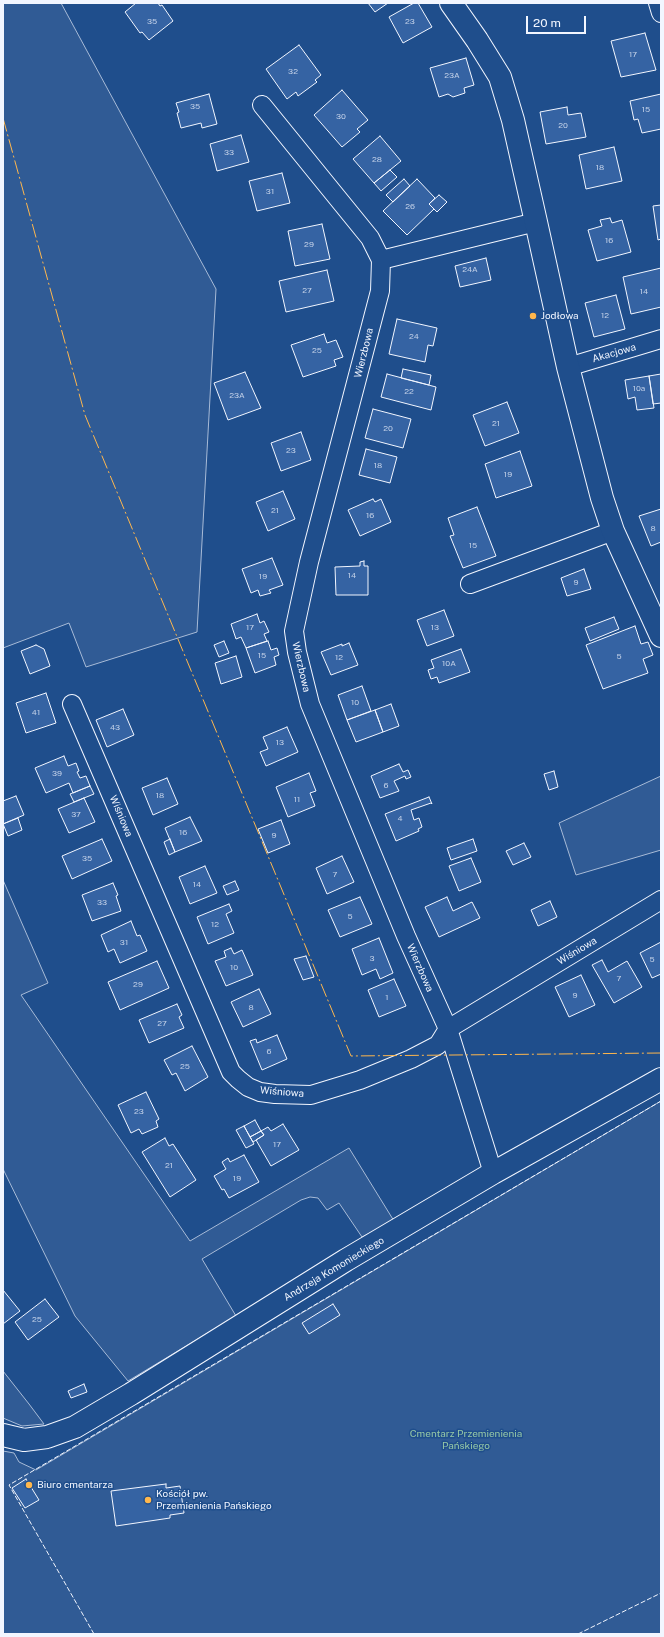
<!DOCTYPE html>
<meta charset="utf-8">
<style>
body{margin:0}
#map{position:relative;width:664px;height:1637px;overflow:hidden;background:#1f4e8c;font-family:"Public Sans",sans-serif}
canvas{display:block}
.frame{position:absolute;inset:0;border:4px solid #f2f6ff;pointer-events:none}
.scale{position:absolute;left:526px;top:16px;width:60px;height:18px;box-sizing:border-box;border:2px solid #f2f6ff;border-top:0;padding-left:5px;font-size:12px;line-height:14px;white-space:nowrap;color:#f2f6ff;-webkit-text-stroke:3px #1f4e8c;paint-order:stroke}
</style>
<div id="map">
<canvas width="664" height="1637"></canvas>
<div class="frame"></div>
<div class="scale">20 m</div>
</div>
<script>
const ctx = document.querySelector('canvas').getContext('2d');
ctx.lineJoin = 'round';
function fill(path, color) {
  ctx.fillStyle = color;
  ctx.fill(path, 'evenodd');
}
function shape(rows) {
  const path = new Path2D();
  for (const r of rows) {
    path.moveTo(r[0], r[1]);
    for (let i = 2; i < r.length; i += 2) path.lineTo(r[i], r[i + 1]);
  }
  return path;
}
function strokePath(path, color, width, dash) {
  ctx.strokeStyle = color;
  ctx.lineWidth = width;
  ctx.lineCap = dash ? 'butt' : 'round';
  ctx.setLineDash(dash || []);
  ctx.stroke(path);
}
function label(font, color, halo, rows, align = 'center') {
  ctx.font = font + ' "Public Sans",sans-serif';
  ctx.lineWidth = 3;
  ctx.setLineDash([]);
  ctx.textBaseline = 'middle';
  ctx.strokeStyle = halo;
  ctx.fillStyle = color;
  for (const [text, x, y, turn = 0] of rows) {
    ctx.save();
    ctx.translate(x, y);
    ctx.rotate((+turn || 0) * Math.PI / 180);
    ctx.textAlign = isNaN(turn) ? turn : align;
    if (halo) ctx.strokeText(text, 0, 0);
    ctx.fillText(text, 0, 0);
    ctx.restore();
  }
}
const green = shape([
 [3,3,61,3,216,289,197,632,86,667,69,623,3,648,3,3],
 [661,776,661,850,576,875,559,823,661,776],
 [3,880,48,983,21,995,190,1241,349,1148,394,1221,362,1237,339,1203,327,1210,318,1198,310,1197,301,1200,202,1259,236,1316,128,1381,75,1316,3,1169,3,880],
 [661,1101,661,1634,3,1634,3,1451,14,1453,19,1462,36,1470,661,1101],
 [3,1371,29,1404,44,1424,22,1426,3,1418,3,1371]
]);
const building = shape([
 [136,3,158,3,160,6,162,5,173,21,149,40,142,32,140,33,125,12,136,3],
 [368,3,388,3,375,12,368,3],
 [414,3,418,3,432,27,403,43,389,17,414,3],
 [645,33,656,70,621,77,611,41,645,33],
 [299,45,321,75,315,80,317,82,298,96,296,92,287,99,266,69,299,45],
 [466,58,474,85,464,88,465,93,453,97,448,94,439,97,430,68,466,58],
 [342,90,368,120,357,129,360,132,342,147,314,115,342,90],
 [209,94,217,124,202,128,201,123,181,128,177,113,179,112,176,103,209,94],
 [661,94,661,129,642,133,638,119,634,120,630,101,661,94],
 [567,107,568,115,581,113,586,137,546,144,540,112,567,107],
 [241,135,249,162,217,171,210,144,241,135],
 [380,136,401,161,374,183,353,159,380,136],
 [614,147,622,181,586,189,579,155,614,147],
 [390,170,397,177,381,191,374,183,390,170],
 [282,173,290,203,257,211,249,181,282,173],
 [404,179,410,186,393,202,386,195,404,179],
 [417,179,435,198,429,204,434,209,407,235,383,211,417,179],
 [439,195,447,202,437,212,429,204,439,195],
 [661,205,661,239,658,240,653,206,661,205],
 [610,218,612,223,622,220,631,252,597,261,588,230,602,226,600,220,610,218],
 [322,224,330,259,295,266,288,231,322,224],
 [486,258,491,280,460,287,455,266,486,258],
 [661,268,661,307,631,314,623,277,661,268],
 [327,270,334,301,286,312,279,281,327,270],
 [616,295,625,329,594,337,585,303,616,295],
 [397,319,437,328,433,346,428,345,425,362,389,354,397,319],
 [324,334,327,343,336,340,343,357,334,360,336,366,303,377,291,345,324,334],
 [403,369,431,375,429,385,401,378,403,369],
 [245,372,261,408,228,420,214,383,245,372],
 [387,374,436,387,431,410,381,397,387,374],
 [661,374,661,403,653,404,649,376,661,374],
 [649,376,654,408,637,410,635,397,628,399,625,380,649,376],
 [507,402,519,433,485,446,473,415,507,402],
 [373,409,411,419,403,448,365,438,373,409],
 [301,432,311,460,281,471,271,443,301,432],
 [366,449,397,457,390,483,359,475,366,449],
 [520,451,532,486,496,498,485,464,520,451],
 [283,491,295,519,268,531,256,502,283,491],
 [373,499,375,502,381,499,391,522,360,536,348,510,373,499],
 [477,507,496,556,463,568,450,536,454,535,448,518,477,507],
 [661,509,661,542,651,546,639,516,661,509],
 [272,558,283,585,269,590,271,593,260,596,258,590,251,593,242,569,272,558],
 [364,561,364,566,368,566,368,595,336,595,335,567,360,566,360,562,364,561],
 [584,569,591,589,567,596,561,578,584,569],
 [444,610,454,636,427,646,417,620,444,610],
 [257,614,260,623,264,621,269,632,264,634,267,641,246,648,241,637,236,639,231,624,257,614],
 [614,617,619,629,590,641,585,628,614,617],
 [635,626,641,644,648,642,653,655,643,659,648,673,603,689,586,645,635,626],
 [224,641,229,653,219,657,214,645,224,641],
 [268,641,271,650,277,648,279,655,274,657,276,665,255,673,246,648,268,641],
 [349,643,358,665,331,675,321,652,342,644,342,646,349,643],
 [36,645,44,649,50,666,30,674,21,651,36,645],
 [461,649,470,672,439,683,437,677,431,679,428,670,434,668,431,660,461,649],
 [236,656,242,677,221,684,215,663,236,656],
 [362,686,371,711,347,720,338,695,362,686],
 [46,693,56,723,26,733,16,703,46,693],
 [391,704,399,726,383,732,375,710,391,704],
 [123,709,134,735,107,747,96,720,123,709],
 [375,710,383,732,356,742,347,720,375,710],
 [287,727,298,752,266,766,260,752,268,749,263,737,287,727],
 [64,756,68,766,76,763,79,771,77,772,80,778,86,776,90,786,73,793,69,783,46,793,35,768,64,756],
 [399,764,403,772,408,770,411,777,406,779,405,776,394,781,399,791,380,798,371,776,399,764],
 [554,771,558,787,549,790,544,774,554,771],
 [309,773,316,791,310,793,315,806,288,817,276,787,309,773],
 [167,778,178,804,153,815,142,788,167,778],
 [90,786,94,794,74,802,70,794,90,786],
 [16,796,24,815,3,824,3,801,16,796],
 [429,797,432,804,431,803,411,810,414,820,419,818,422,827,418,829,419,831,396,841,385,814,429,797],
 [84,798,95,822,69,833,58,809,84,798],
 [190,817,202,841,175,852,165,828,190,817],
 [18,818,22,830,8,836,3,824,18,818],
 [281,820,290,844,268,853,258,829,281,820],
 [102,839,112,861,72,879,62,856,102,839],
 [170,839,175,852,169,855,164,842,170,839],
 [473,839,477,851,451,860,447,848,473,839],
 [524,843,531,857,513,865,506,851,524,843],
 [342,856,354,882,327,894,316,868,342,856],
 [471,858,481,882,459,891,449,866,471,858],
 [205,866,217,893,190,904,179,877,205,866],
 [235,881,239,890,227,895,223,886,235,881],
 [113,883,118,895,116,896,121,911,92,921,82,895,113,883],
 [360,897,372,924,340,937,328,910,360,897],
 [447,897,453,911,472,902,480,918,439,937,425,907,447,897],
 [550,901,557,917,538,926,531,910,550,901],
 [229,904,232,911,226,914,234,933,208,944,197,917,229,904],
 [131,921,137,936,140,935,147,951,120,963,114,949,108,952,101,935,131,921],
 [379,938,393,973,380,979,376,969,362,975,352,949,379,938],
 [661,942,661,974,652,978,640,953,661,942],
 [231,948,234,954,242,950,253,975,226,986,215,961,226,957,224,951,231,948],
 [306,956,314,977,303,980,294,959,306,956],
 [602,960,608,972,627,961,642,987,614,1003,592,965,602,960],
 [157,961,169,988,120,1010,108,982,157,961],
 [581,975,595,1005,569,1017,555,987,581,975],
 [394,979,406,1006,379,1017,368,990,394,979],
 [259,989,271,1014,243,1027,231,1002,259,989],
 [177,1004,182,1015,179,1017,184,1028,149,1043,139,1020,177,1004],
 [277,1035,287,1059,262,1070,250,1041,256,1039,257,1043,277,1035],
 [192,1046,208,1077,185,1091,176,1073,172,1075,164,1060,192,1046],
 [146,1092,159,1119,156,1121,158,1127,142,1134,139,1129,131,1133,118,1105,146,1092],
 [255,1120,261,1131,250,1137,244,1126,255,1120],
 [283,1124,299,1150,271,1166,256,1140,264,1135,261,1131,268,1127,271,1131,283,1124],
 [244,1126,254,1144,246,1148,236,1130,244,1126],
 [261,1131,264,1135,253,1142,250,1137,261,1131],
 [165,1138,169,1146,173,1144,196,1180,170,1197,142,1152,165,1138],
 [244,1155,259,1182,229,1198,224,1189,222,1190,214,1176,226,1169,222,1162,228,1158,230,1162,244,1155],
 [3,1290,20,1311,3,1324,3,1290],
 [45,1299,59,1317,28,1340,15,1322,45,1299],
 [333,1304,340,1315,309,1334,302,1323,333,1304],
 [84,1384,87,1392,71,1398,68,1391,84,1384],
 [26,1479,39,1500,25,1508,12,1488,26,1479],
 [166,1484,166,1488,180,1486,184,1513,170,1515,170,1518,116,1526,111,1491,166,1484]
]);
const minor = shape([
 [658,3,661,13],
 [262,105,370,238,381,260,380,291,309,562,294,631,297,652,310,704,406,936,448,1029,493,1173],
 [381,260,536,222],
 [568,367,661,339],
 [470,584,613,531],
 [72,704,231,1072,238,1079,248,1087,260,1092,275,1094,311,1095,360,1080,411,1059,438,1045,448,1029,661,900]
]);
const tertiary = shape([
 [451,3,477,40,500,77,513,120,536,222,568,367,602,498,613,531,661,636],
 [3,1435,24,1440,47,1437,75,1427,131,1394,346,1260,493,1173,661,1079]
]);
const fence = shape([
 [94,1634,9,1485,661,1101],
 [578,1634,661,1593]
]);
const power = shape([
 [3,118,85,415,351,1056,661,1053]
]);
const markers = [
 [533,316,4,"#ffb74d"],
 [29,1485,4,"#ffb74d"],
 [148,1500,4,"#ffb74d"]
];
const numberNames = [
 ["35",152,22],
 ["23",410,22],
 ["17",633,55],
 ["32",293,72],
 ["23A",452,76],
 ["35",195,107],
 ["15",646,110],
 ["30",341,117],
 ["20",563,126],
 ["33",229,153],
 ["28",377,160],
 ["18",600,168],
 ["31",270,192],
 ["26",410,207],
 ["16",609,241],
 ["29",309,245],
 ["24A",470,270],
 ["27",307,291],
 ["14",644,292],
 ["12",605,316],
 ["24",414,337],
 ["25",317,351],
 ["10a",639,389],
 ["22",409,392],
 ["23A",237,396],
 ["21",496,424],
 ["20",388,429],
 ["23",291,451],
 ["18",378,466],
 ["19",508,475],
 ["21",275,511],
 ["16",370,516],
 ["8",653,529],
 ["15",473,546],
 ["14",352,576],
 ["19",263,577],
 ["9",576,583],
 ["17",250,628],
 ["13",435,628],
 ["15",262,656],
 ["5",619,657],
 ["12",339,658],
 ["10A",449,664],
 ["10",355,703],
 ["41",36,713],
 ["43",115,728],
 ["13",280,743],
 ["39",57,774],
 ["6",386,786],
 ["18",160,796],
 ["11",297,800],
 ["37",76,815],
 ["4",400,819],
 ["16",183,833],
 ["9",274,836],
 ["35",87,859],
 ["7",335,875],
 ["14",197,885],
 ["33",102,903],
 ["5",350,917],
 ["12",215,925],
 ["31",124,943],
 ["3",372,959],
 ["5",652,960],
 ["10",234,968],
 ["7",619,979],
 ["29",138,985],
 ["9",575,996],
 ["1",387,998],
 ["8",251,1008],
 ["27",162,1024],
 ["6",269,1052],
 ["25",185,1067],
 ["23",139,1112],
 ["17",277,1145],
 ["21",169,1166],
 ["19",237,1179],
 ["25",37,1320]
];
const poiNames = [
 ["Jodłowa",541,316],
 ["Biuro cmentarza",37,1485],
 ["Kościół pw.",156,1494],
 ["Przemienienia Pańskiego",156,1506]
];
const streetNames = [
 ["Wierzbowa",364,353,-76],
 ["Akacjowa",614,353,-16],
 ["Wierzbowa",301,667,77],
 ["Wiśniowa",121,816,67],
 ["Wiśniowa",577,951,-31],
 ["Wierzbowa",420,968,66],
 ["Wiśniowa",282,1092,5],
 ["Andrzeja Komonieckiego",334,1269,-31]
];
const parkNames = [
 ["Cmentarz Przemienienia",466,1434],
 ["Pańskiego",466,1446]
];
fill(green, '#305b95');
strokePath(green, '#a8bbd7', 1);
fill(building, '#3563a3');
strokePath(building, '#f2f6ff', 1);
strokePath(minor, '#f2f6ff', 20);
strokePath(tertiary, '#f2f6ff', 24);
strokePath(minor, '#1f4e8c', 18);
strokePath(tertiary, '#1f4e8c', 22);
strokePath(fence, '#f2f6ff', 1, [5, 2]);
strokePath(power, '#ffb74d', 1, [14, 3, 2, 3]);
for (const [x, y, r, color] of markers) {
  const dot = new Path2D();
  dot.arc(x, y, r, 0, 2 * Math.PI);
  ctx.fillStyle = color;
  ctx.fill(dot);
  strokePath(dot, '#1f4e8c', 1.5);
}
label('8px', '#c3d1e8', null, numberNames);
label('10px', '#f2f6ff', '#1f4e8c', poiNames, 'left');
label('10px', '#f2f6ff', '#1f4e8c', streetNames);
label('10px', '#97c8a6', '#1f4e8c', parkNames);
</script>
